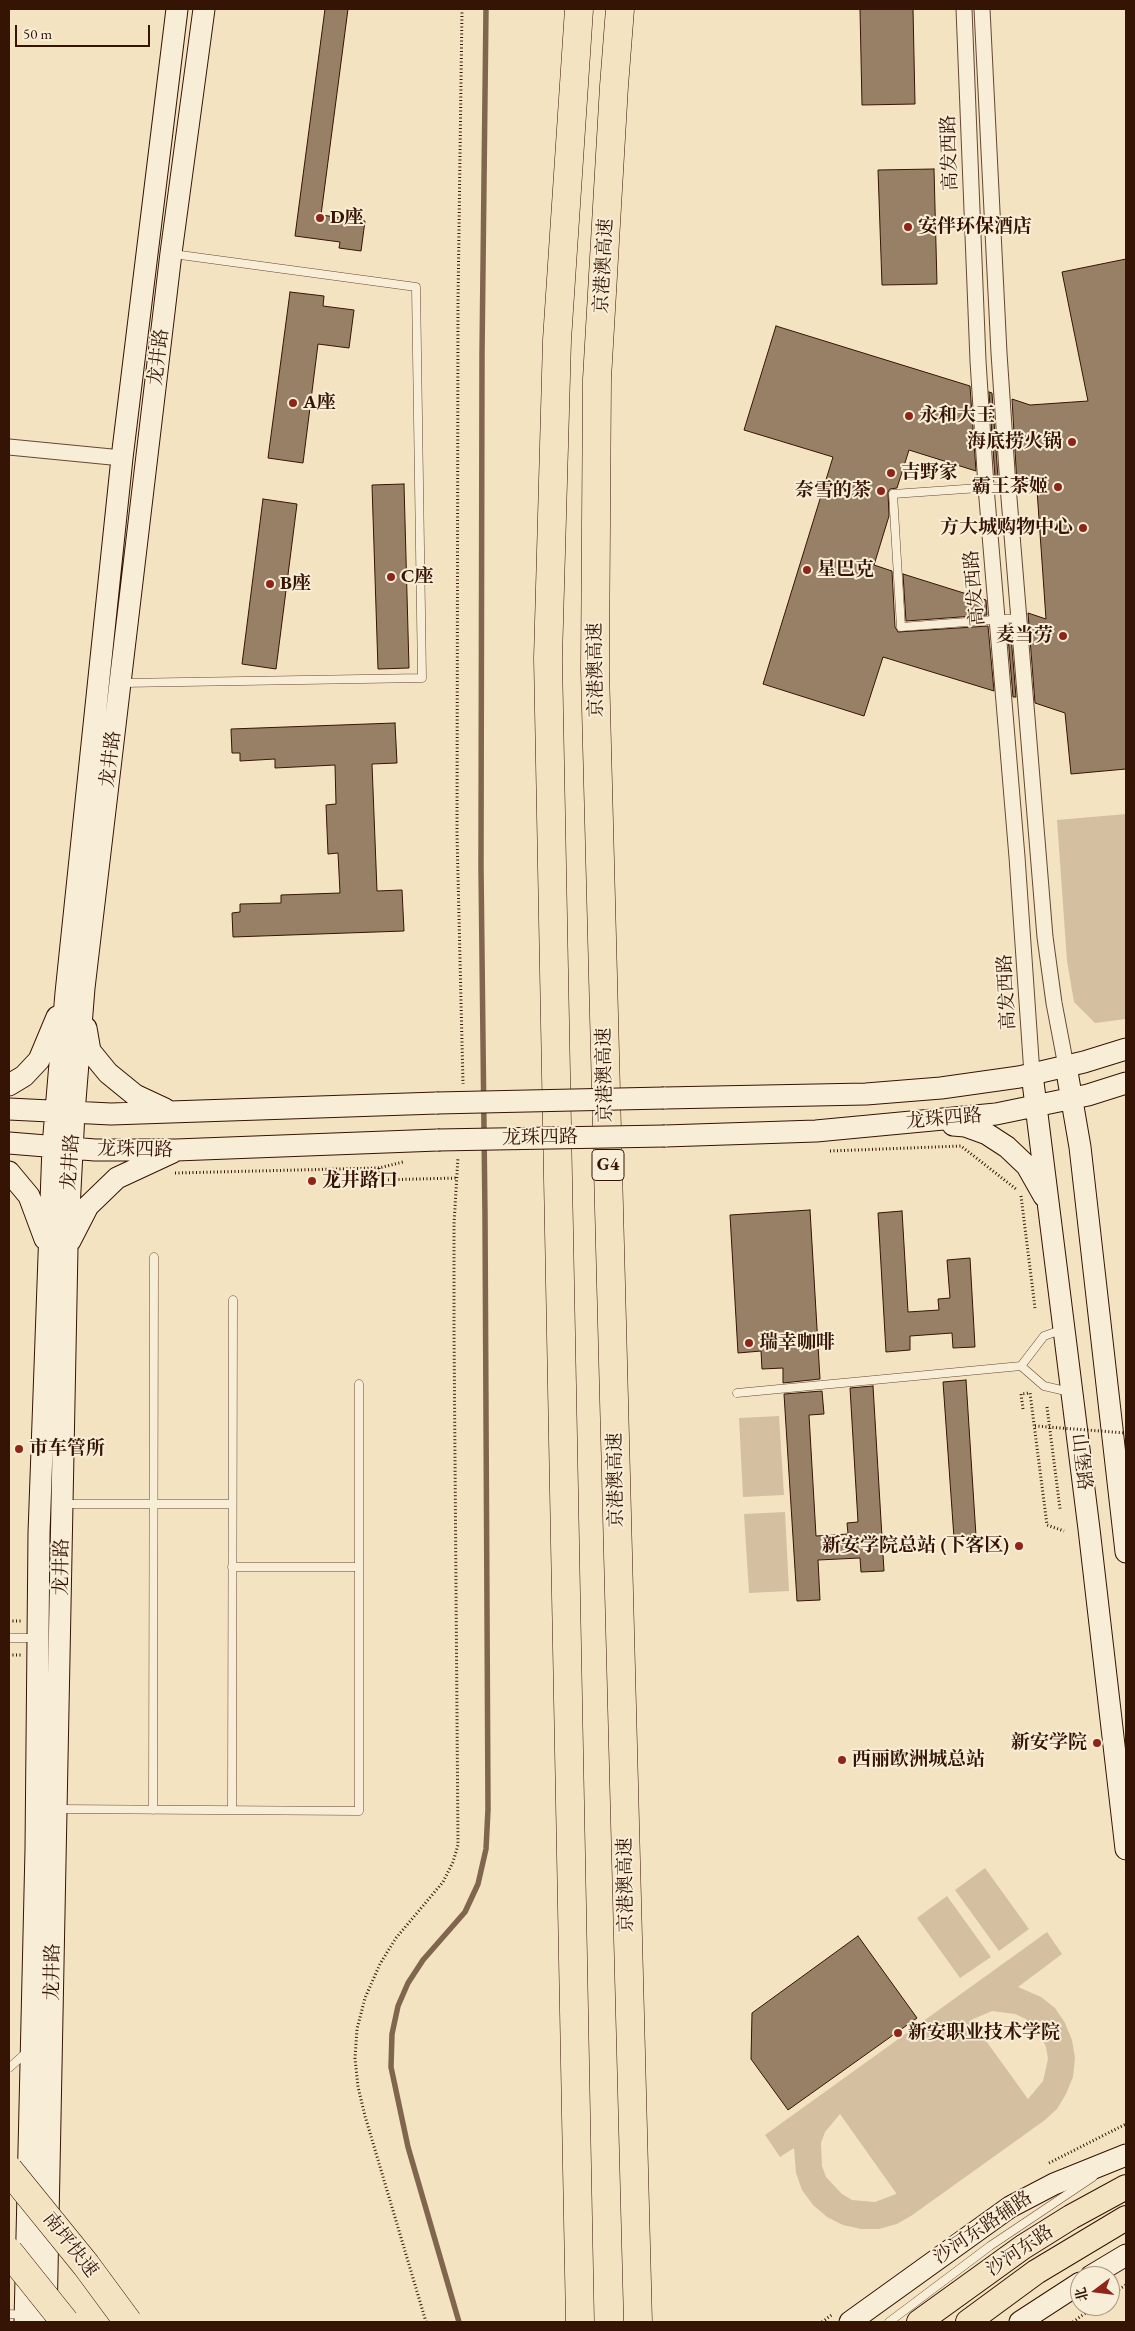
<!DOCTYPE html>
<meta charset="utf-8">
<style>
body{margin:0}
#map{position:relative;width:1135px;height:2331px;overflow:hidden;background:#f4e3c0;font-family:"EB Garamond","Noto Serif SC",serif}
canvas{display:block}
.frame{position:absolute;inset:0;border:10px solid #351405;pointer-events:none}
.north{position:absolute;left:1070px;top:2266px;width:50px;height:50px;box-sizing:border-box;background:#f8edd6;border:1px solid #aa9682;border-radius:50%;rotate:255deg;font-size:14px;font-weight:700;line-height:20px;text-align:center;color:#351405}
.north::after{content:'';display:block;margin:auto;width:18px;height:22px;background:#8f2418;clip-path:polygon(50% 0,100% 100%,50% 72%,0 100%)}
.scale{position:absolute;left:15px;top:25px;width:135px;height:22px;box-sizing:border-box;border:2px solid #351405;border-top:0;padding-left:6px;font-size:15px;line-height:18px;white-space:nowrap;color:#351405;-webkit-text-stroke:4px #f8edd6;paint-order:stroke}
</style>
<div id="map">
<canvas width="1135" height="2331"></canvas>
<div class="frame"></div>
<div class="north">北</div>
<div class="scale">50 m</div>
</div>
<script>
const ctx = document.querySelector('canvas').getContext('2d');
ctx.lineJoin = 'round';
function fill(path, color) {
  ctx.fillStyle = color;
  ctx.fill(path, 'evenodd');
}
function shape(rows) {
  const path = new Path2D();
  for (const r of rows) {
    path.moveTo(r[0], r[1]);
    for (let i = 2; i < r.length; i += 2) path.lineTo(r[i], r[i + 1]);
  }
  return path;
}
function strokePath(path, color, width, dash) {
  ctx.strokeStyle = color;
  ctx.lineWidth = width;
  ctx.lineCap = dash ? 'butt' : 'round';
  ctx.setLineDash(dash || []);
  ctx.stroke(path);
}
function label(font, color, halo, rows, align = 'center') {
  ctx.font = font + ' "EB Garamond","Noto Serif SC",serif';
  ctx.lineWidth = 4;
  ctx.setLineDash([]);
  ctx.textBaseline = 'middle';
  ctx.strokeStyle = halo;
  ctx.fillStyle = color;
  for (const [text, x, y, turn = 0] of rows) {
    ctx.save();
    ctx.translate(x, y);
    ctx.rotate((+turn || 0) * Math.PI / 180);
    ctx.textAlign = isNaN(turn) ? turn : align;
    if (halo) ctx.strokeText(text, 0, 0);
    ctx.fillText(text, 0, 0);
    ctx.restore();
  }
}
const green = shape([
 [1126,814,1126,1019,1095,1023,1074,1002,1067,961,1057,820],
 [779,1416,784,1495,743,1497,739,1418],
 [785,1512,789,1591,749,1593,744,1514],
 [985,1868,1029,1929,999,1951,955,1890],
 [947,1896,991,1957,960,1978,917,1918],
 [1047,1932,1062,1954,1018,1987,1041,1997,1055,2008,1065,2023,1072,2040,1075,2058,1073,2077,1066,2094,1057,2109,1045,2120,911,2216,897,2224,879,2229,861,2229,843,2225,827,2217,813,2205,802,2190,796,2173,794,2148,780,2157,765,2135],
 [992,2011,1015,2014,1026,2019,1041,2036,1046,2047,1048,2059,1043,2081,1028,2099,971,2020],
 [840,2114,896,2193,896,2194,875,2202,852,2200,842,2194,826,2177,822,2166,821,2143,825,2132]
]);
const stream = shape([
 [459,2322,408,2147,391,2067,392,2034,398,2006,408,1983,423,1960,465,1912,478,1884,486,1849,488,1809,485,1215,481,867,482,354,486,9]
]);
const building = shape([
 [325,9,348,9,321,215,365,221,361,251,339,248,340,242,295,236,325,9],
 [860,9,913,9,915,104,862,105,860,9],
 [934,169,937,284,882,285,878,170,934,169],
 [1126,259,1126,769,1071,774,1065,713,1035,703,1028,613,1046,619,1037,490,1017,484,1012,399,1030,405,1088,401,1062,272,1126,259],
 [290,292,324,296,323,306,354,310,349,348,318,344,303,463,268,458,290,292],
 [776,326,970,386,976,471,909,450,897,488,890,489,888,492,889,516,874,565,892,571,895,627,898,632,988,626,994,691,883,657,864,716,763,684,833,457,744,430,776,326],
 [989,392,992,393,998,478,995,477,989,392],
 [404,484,409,668,378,669,372,485,404,484],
 [263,499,297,504,276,669,242,664,263,499],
 [903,574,986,600,987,615,906,621,903,574],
 [1010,624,1016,697,1013,697,1007,625,1010,624],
 [395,723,397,763,372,764,377,891,402,890,404,931,233,937,232,913,240,912,240,904,281,903,281,895,340,893,338,853,328,854,326,805,336,804,335,765,275,768,275,759,240,761,240,753,232,753,231,729,395,723],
 [810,1210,820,1379,783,1383,783,1368,762,1369,761,1351,738,1353,730,1215,810,1210],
 [902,1211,908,1312,939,1310,938,1299,950,1298,947,1260,970,1258,975,1347,953,1348,952,1333,910,1336,910,1350,886,1352,878,1213,902,1211],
 [966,1380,976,1536,954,1538,943,1382,966,1380],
 [873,1386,884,1571,861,1572,860,1558,818,1560,820,1600,797,1601,784,1394,822,1391,824,1414,809,1415,816,1536,848,1534,847,1523,858,1522,850,1388,873,1386],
 [858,1936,917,2018,788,2110,751,2059,752,2013,858,1936]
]);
const path = shape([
 [462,9,458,302,457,834,463,1084],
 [830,1151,961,1146,1016,1189],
 [379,1168,379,1180,457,1178],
 [175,1173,379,1168,403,1162],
 [1021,1196,1035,1308],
 [1047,1407,1060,1509],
 [1023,1409,1021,1394,1030,1393,1047,1525,1064,1531],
 [9,1621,21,1621],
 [9,1655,21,1655],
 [1049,2163,1126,2124],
 [1110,2295,1126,2285],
 [426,2322,365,2116,358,2087,355,2058,357,2029,365,1998,380,1964,396,1938,443,1882,453,1862,458,1845,454,1330,454,1224,458,1157],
 [822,2322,833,2314],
 [1073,2322,1095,2306]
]);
const lane = shape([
 [1008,486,893,494,901,627,1019,618],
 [123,683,422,678,416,287,173,254],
 [1021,1366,1044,1336,1061,1330],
 [737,1393,1021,1366,1044,1386,1070,1392],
 [64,1504,232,1504],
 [232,1567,359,1567],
 [9,1638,36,1638],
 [57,1809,359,1811,359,1384],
 [153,1810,154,1257],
 [232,1810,233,1300],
 [9,2068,28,2051],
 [9,2314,24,2315],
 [889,2322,990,2246,1093,2177]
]);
const street = shape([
 [964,9,978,361,986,487,1017,857,1032,1074],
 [982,9,999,353,1008,486,1045,937,1054,1003,1066,1066],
 [9,447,122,458]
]);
const secondary = shape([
 [86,1028,90,1051,108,1073,135,1095,165,1109],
 [1066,1066,1080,1147,1126,1552],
 [1032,1074,1089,1529,1126,1849],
 [9,1085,24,1076,39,1060,57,1017],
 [664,1098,866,1094,941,1088,1019,1077,1084,1062,1126,1049],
 [9,1109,111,1114,437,1103],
 [953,1125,965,1126,987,1134,1007,1147,1027,1166,1044,1196],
 [665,1136,816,1131,996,1114,1088,1095,1126,1083],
 [9,1143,95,1150,176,1150,438,1140],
 [9,1172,29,1196,45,1239],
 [70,1241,88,1206,117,1178,173,1152],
 [1091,2276,1126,2255],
 [25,2322,36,1849,39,1533,53,1146,66,993,122,458,177,9],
 [46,2322,67,1248,74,1113,84,988,120,683,171,253,204,9],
 [850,2322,1010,2207,1054,2184,1126,2155],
 [1020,2322,1080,2283]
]);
const primary = shape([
 [919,2322,1023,2247,1071,2217,1126,2187],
 [968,2322,1036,2272,1126,2218]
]);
const highway = shape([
 [579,9,557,340,548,658,580,2322],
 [620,9,614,86,597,379,595,669,638,2322]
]);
const pathBridge = shape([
 [1035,1426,1126,1433]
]);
const secondaryBridge = shape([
 [437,1103,664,1098],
 [438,1140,665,1136]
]);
const highwayBridge = shape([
 [9,2170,86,2265,128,2322],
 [9,2252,65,2322]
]);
const markers = [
 [320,218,5,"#8f2418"],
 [908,227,5,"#8f2418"],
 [293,403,5,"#8f2418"],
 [909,416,5,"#8f2418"],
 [1072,442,5,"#8f2418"],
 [891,473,5,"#8f2418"],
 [1058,487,5,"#8f2418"],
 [881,491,5,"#8f2418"],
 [1083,528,5,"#8f2418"],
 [807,570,5,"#8f2418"],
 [391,577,5,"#8f2418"],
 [270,584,5,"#8f2418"],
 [1063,636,5,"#8f2418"],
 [312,1181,5,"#8f2418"],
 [749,1343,5,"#8f2418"],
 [19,1449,5,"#8f2418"],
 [1019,1546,5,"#8f2418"],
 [1097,1743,5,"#8f2418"],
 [842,1760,5,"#8f2418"],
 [898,2033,5,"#8f2418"]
];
const shields = [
 [608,1165,32]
];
const shieldNames = [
 ["G4",608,1165]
];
const streetNames = [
 ["高发西路",950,153,-92],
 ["京港澳高速",604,266,-87],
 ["龙井路",159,357,-83],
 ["高发西路",975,588,-95],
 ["京港澳高速",596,670,-91],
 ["龙井路",111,759,-83],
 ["高发西路",1007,992,-93],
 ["京港澳高速",605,1075,-91],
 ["龙珠四路",944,1119,-5],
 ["龙珠四路",540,1138,-1],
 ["龙珠四路",135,1150,1],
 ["龙井路",71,1162,-86],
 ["山堡路",1081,1462,83],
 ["京港澳高速",616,1480,-91],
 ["龙井路",62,1567,-89],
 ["京港澳高速",626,1885,-91],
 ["龙井路",53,1972,-89],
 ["沙河东路辅路",983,2228,-34],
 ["南坪快速",70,2245,52],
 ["沙河东路",1020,2251,-34]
];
const poiNames = [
 ["D座",330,218],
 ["安伴环保酒店",918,227],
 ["A座",303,403],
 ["永和大王",919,416],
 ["海底捞火锅",1062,442,"right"],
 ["吉野家",901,473],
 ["霸王茶姬",1048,487,"right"],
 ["奈雪的茶",871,491,"right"],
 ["方大城购物中心",1073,528,"right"],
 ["星巴克",817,570],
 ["C座",401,577],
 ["B座",280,584],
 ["麦当劳",1053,636,"right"],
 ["龙井路口",322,1181],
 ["瑞幸咖啡",759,1343],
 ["市车管所",29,1449],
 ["新安学院总站 (下客区)",1009,1546,"right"],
 ["新安学院",1087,1743,"right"],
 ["西丽欧洲城总站",852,1760],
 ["新安职业技术学院",908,2033]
];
fill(green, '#d4c0a0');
strokePath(stream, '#81664f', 5.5);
fill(building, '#988066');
strokePath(building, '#351405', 1);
strokePath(lane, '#654834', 9);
strokePath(street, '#654834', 17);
strokePath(secondary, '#351405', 23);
strokePath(primary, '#351405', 26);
strokePath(highway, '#351405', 29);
strokePath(path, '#351405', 3, [1, 2.5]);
strokePath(lane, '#f8edd6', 8);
strokePath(street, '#f8edd6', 15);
strokePath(secondary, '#f8edd6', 21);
strokePath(primary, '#f4e3c0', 24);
strokePath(highway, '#f4e3c0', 28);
strokePath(secondaryBridge, '#351405', 23, []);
strokePath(highwayBridge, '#351405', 29, []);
strokePath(pathBridge, '#351405', 3, [1, 2.5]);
strokePath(secondaryBridge, '#f8edd6', 21);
strokePath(highwayBridge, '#f4e3c0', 28);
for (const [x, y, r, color] of markers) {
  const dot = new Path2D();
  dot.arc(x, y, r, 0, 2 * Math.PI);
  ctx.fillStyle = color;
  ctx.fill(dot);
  strokePath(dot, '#f8edd6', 2);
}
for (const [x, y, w] of shields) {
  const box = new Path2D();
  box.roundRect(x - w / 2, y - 15.5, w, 31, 4);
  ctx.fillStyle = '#f8edd6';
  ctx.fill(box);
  strokePath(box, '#351405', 1);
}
label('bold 18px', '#351405', null, shieldNames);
label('19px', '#351405', '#f8edd6', streetNames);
label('bold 19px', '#351405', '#f8edd6', poiNames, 'left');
</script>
